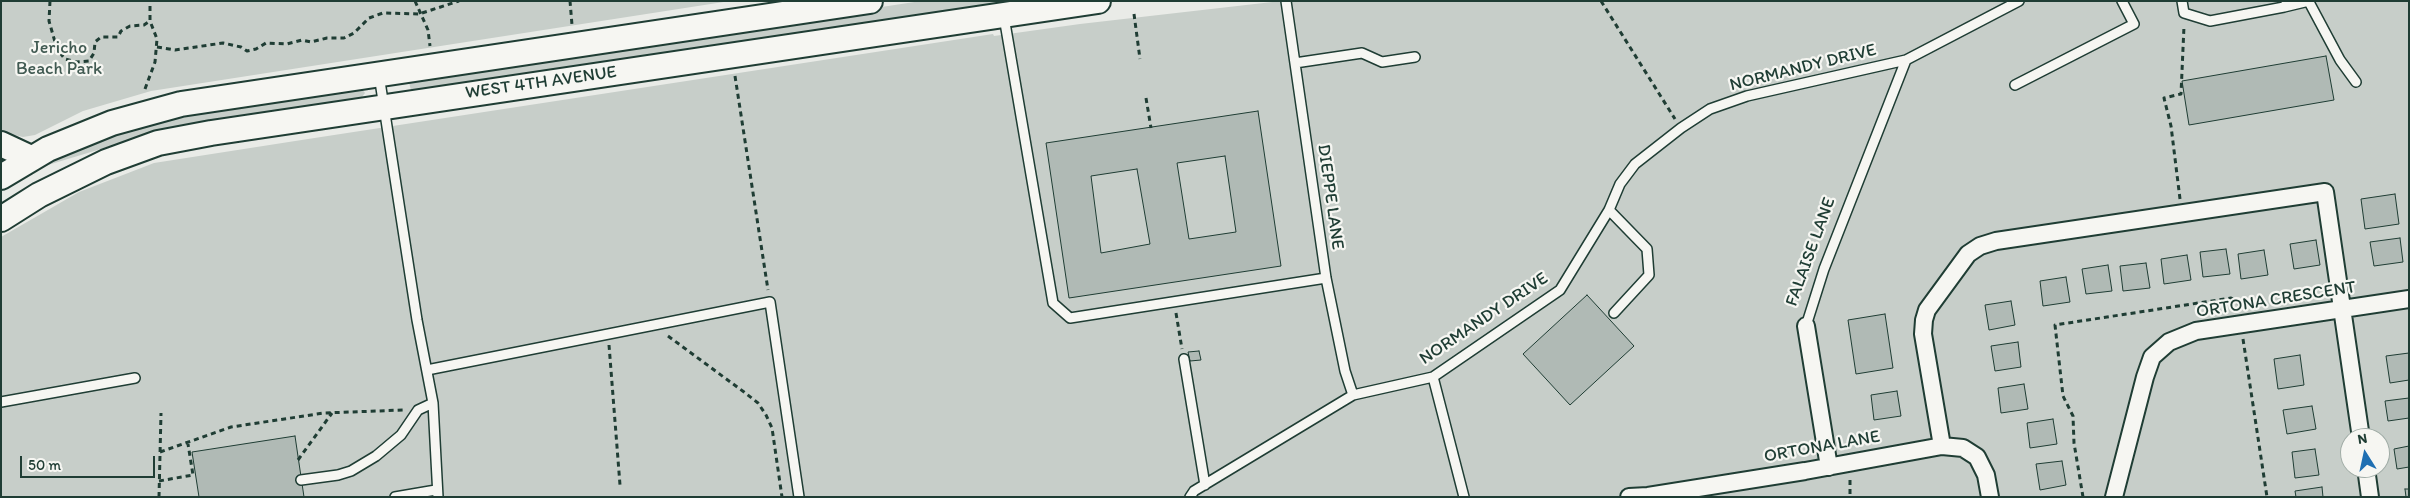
<!DOCTYPE html>
<style>
body{margin:0}
#map{position:relative;width:2410px;height:498px;overflow:hidden;background:#e9ebe7;font-family:Itim,sans-serif}
canvas{display:block}
.frame{position:absolute;inset:0;border:2px solid #1f3d34;pointer-events:none}
.north{position:absolute;left:2340px;top:428px;width:50px;height:50px;box-sizing:border-box;background:#f6f6f2;border:1px solid #a0aca6;border-radius:50%;rotate:350deg;font-size:14px;font-weight:700;line-height:20px;text-align:center;color:#1f3d34}
.north::after{content:'';display:block;margin:auto;width:18px;height:22px;background:#1f6fb2;clip-path:polygon(50% 0,100% 100%,50% 72%,0 100%)}
.scale{position:absolute;left:20px;top:456px;width:135px;height:22px;box-sizing:border-box;border:2px solid #1f3d34;border-top:0;padding-left:6px;font-size:15px;line-height:18px;white-space:nowrap;color:#1f3d34;-webkit-text-stroke:4px #f6f6f2;paint-order:stroke}
</style>
<div id="map">
<canvas width="2410" height="498"></canvas>
<div class="frame"></div>
<div class="north">N</div>
<div class="scale">50 m</div>
</div>
<script>
const ctx = document.querySelector('canvas').getContext('2d');
ctx.lineJoin = 'round';
function fill(path, color) {
  ctx.fillStyle = color;
  ctx.fill(path, 'evenodd');
}
function shape(rows) {
  const path = new Path2D();
  for (const r of rows) {
    path.moveTo(r[0], r[1]);
    for (let i = 2; i < r.length; i += 2) path.lineTo(r[i], r[i + 1]);
  }
  return path;
}
function strokePath(path, color, width, dash) {
  ctx.strokeStyle = color;
  ctx.lineWidth = width;
  ctx.lineCap = dash ? 'butt' : 'round';
  ctx.setLineDash(dash || []);
  ctx.stroke(path);
}
function label(font, color, halo, rows, align = 'center') {
  ctx.font = font + ' Itim,sans-serif';
  ctx.lineWidth = 4.5;
  ctx.setLineDash([]);
  ctx.textBaseline = 'middle';
  ctx.strokeStyle = halo;
  ctx.fillStyle = color;
  for (const [text, x, y, turn = 0] of rows) {
    ctx.save();
    ctx.translate(x, y);
    ctx.rotate((+turn || 0) * Math.PI / 180);
    ctx.textAlign = isNaN(turn) ? turn : align;
    if (halo) ctx.strokeText(text, 0, 0);
    ctx.fillText(text, 0, 0);
    ctx.restore();
  }
}
const green = shape([
 [1,1,730,1,151,91,83,111,35,135,23,137,1,132],
 [921,1,1027,1,411,90,408,79],
 [1281,1,2409,1,2409,497,1,497,1,237,79,192,154,163,308,139,993,34,994,36,1080,24],
 [2350,438,2380,438,2380,468,2350,468],
 [361,88,365,93,362,97,180,125,48,165,50,160,160,117]
]);
const building = shape([
 [2326,56,2334,100,2189,125,2182,81,2326,56],
 [1258,111,1281,266,1069,298,1046,143,1258,111],
 [1225,156,1236,232,1189,239,1177,163,1225,156],
 [1137,169,1150,244,1101,253,1091,176,1137,169],
 [2395,194,2399,224,2365,229,2361,199,2395,194],
 [2400,238,2403,262,2374,266,2370,242,2400,238],
 [2316,240,2320,265,2294,269,2290,244,2316,240],
 [2226,249,2230,274,2203,277,2200,252,2226,249],
 [2264,250,2268,275,2241,279,2238,254,2264,250],
 [2187,255,2191,280,2164,284,2161,259,2187,255],
 [2146,263,2150,288,2123,291,2120,266,2146,263],
 [2108,265,2112,291,2086,294,2082,269,2108,265],
 [2066,277,2070,302,2043,306,2040,281,2066,277],
 [1587,295,1634,346,1570,405,1523,354,1587,295],
 [2011,301,2015,325,1989,330,1985,305,2011,301],
 [1885,314,1893,368,1856,374,1848,320,1885,314],
 [2018,342,2021,367,1995,371,1991,346,2018,342],
 [1199,351,1201,360,1190,361,1188,352,1199,351],
 [2409,353,2409,380,2390,383,2386,356,2409,353],
 [2300,355,2304,385,2278,389,2274,359,2300,355],
 [2024,384,2028,409,2001,413,1998,388,2024,384],
 [1897,391,1901,416,1874,420,1871,395,1897,391],
 [2409,398,2409,418,2388,421,2385,401,2409,398],
 [2312,406,2316,429,2287,434,2283,410,2312,406],
 [2053,419,2057,444,2030,448,2027,423,2053,419],
 [295,436,304,497,199,497,192,452,295,436],
 [2409,446,2409,467,2397,469,2394,449,2409,446],
 [2315,449,2319,475,2295,478,2292,452,2315,449],
 [2062,461,2066,485,2040,490,2036,464,2062,461],
 [2322,487,2323,497,2296,497,2295,491,2322,487],
 [2405,489,2409,489,2409,497,2406,497,2405,489]
]);
const path = shape([
 [50,1,49,21,57,49,65,59,77,62,89,61,94,53,95,42,101,37,118,37,121,31,130,26,144,25,150,21,150,1],
 [415,1,428,30,430,46],
 [570,1,572,25],
 [1601,1,1675,119],
 [1134,14,1140,59],
 [157,47,175,50,223,43,241,47,247,51,256,49,266,43,287,44,302,40,311,42,327,38,344,38,354,33,369,18,383,13,419,14,459,1],
 [735,76,768,290],
 [145,89,155,62,157,39,150,21],
 [1146,98,1151,128],
 [2180,199,2171,126,2164,98,2181,94,2184,26],
 [1176,313,1182,349],
 [668,336,744,392,758,403,766,415,772,428,782,497],
 [2243,339,2267,497],
 [609,345,620,485],
 [160,452,231,427,324,413,403,410],
 [298,460,332,413],
 [1850,480,1850,497],
 [159,481,193,475,188,444],
 [159,497,161,413],
 [2083,497,2074,443,2073,416,2063,396,2055,325,2231,298,2238,302,2239,308]
]);
const lane = shape([
 [1286,1,1326,278,1345,371,1353,395],
 [2182,1,2184,13,2210,21,2284,7,2288,1],
 [2309,2,2340,60,2356,82],
 [2284,7,2309,1],
 [1004,17,1053,303,1070,318,1326,278],
 [1295,63,1362,53,1382,62,1415,57],
 [379,75,417,320,433,403,438,497],
 [2015,85,2134,24,2122,1],
 [1609,210,1647,249,1649,275,1614,313],
 [1806,326,1824,269,1906,60],
 [1184,359,1205,485],
 [427,370,770,302,799,497],
 [1433,377,1464,497],
 [1,402,135,378],
 [301,480,338,475,351,471,376,456,401,435,418,410,433,403],
 [395,497,436,490],
 [1190,497,1194,491,1353,395,1433,377,1560,290,1609,210,1620,184,1635,164,1681,128,1710,109,1747,96,1906,60,2019,1]
]);
const street = shape([
 [1806,326,1829,467],
 [1942,446,1923,334,1924,320,1927,310,1968,254,1980,246,1996,241,2325,192,2361,438],
 [2366,468,2370,497],
 [1629,497,1648,496,1805,471,1942,446,1963,448,1977,457,1986,475,1990,497],
 [2114,497,2145,377,2152,357,2169,342,2196,331,2409,299]
]);
const secondary = shape([
 [1,144,31,158],
 [1,177,48,149,112,123,181,104,870,1],
 [1,219,39,195,106,162,158,143,211,133,1098,1]
]);
const parkNames = [
 ["Jericho",59,48],
 ["Beach Park",59,69]
];
const streetNames = [
 ["NORMANDY DRIVE",1803,68,-14],
 ["WEST 4TH AVENUE",541,83,-8],
 ["DIEPPE LANE",1330,197,82],
 ["FALAISE LANE",1811,252,-70],
 ["ORTONA CRESCENT",2276,300,-9],
 ["NORMANDY DRIVE",1484,319,-34],
 ["ORTONA LANE",1822,447,-10]
];
fill(green, '#c7cec9');
fill(building, '#b0bab5');
strokePath(building, '#1f3d34', 1);
strokePath(lane, '#1f3d34', 12);
strokePath(street, '#1f3d34', 20);
strokePath(secondary, '#1f3d34', 28);
strokePath(path, '#1f3d34', 3, [5, 4]);
strokePath(lane, '#f6f6f2', 9);
strokePath(street, '#f6f6f2', 16);
strokePath(secondary, '#f6f6f2', 24);
label('18px', '#415a52', '#f6f6f2', parkNames);
label('18px', '#1f3d34', '#f6f6f2', streetNames);
</script>
